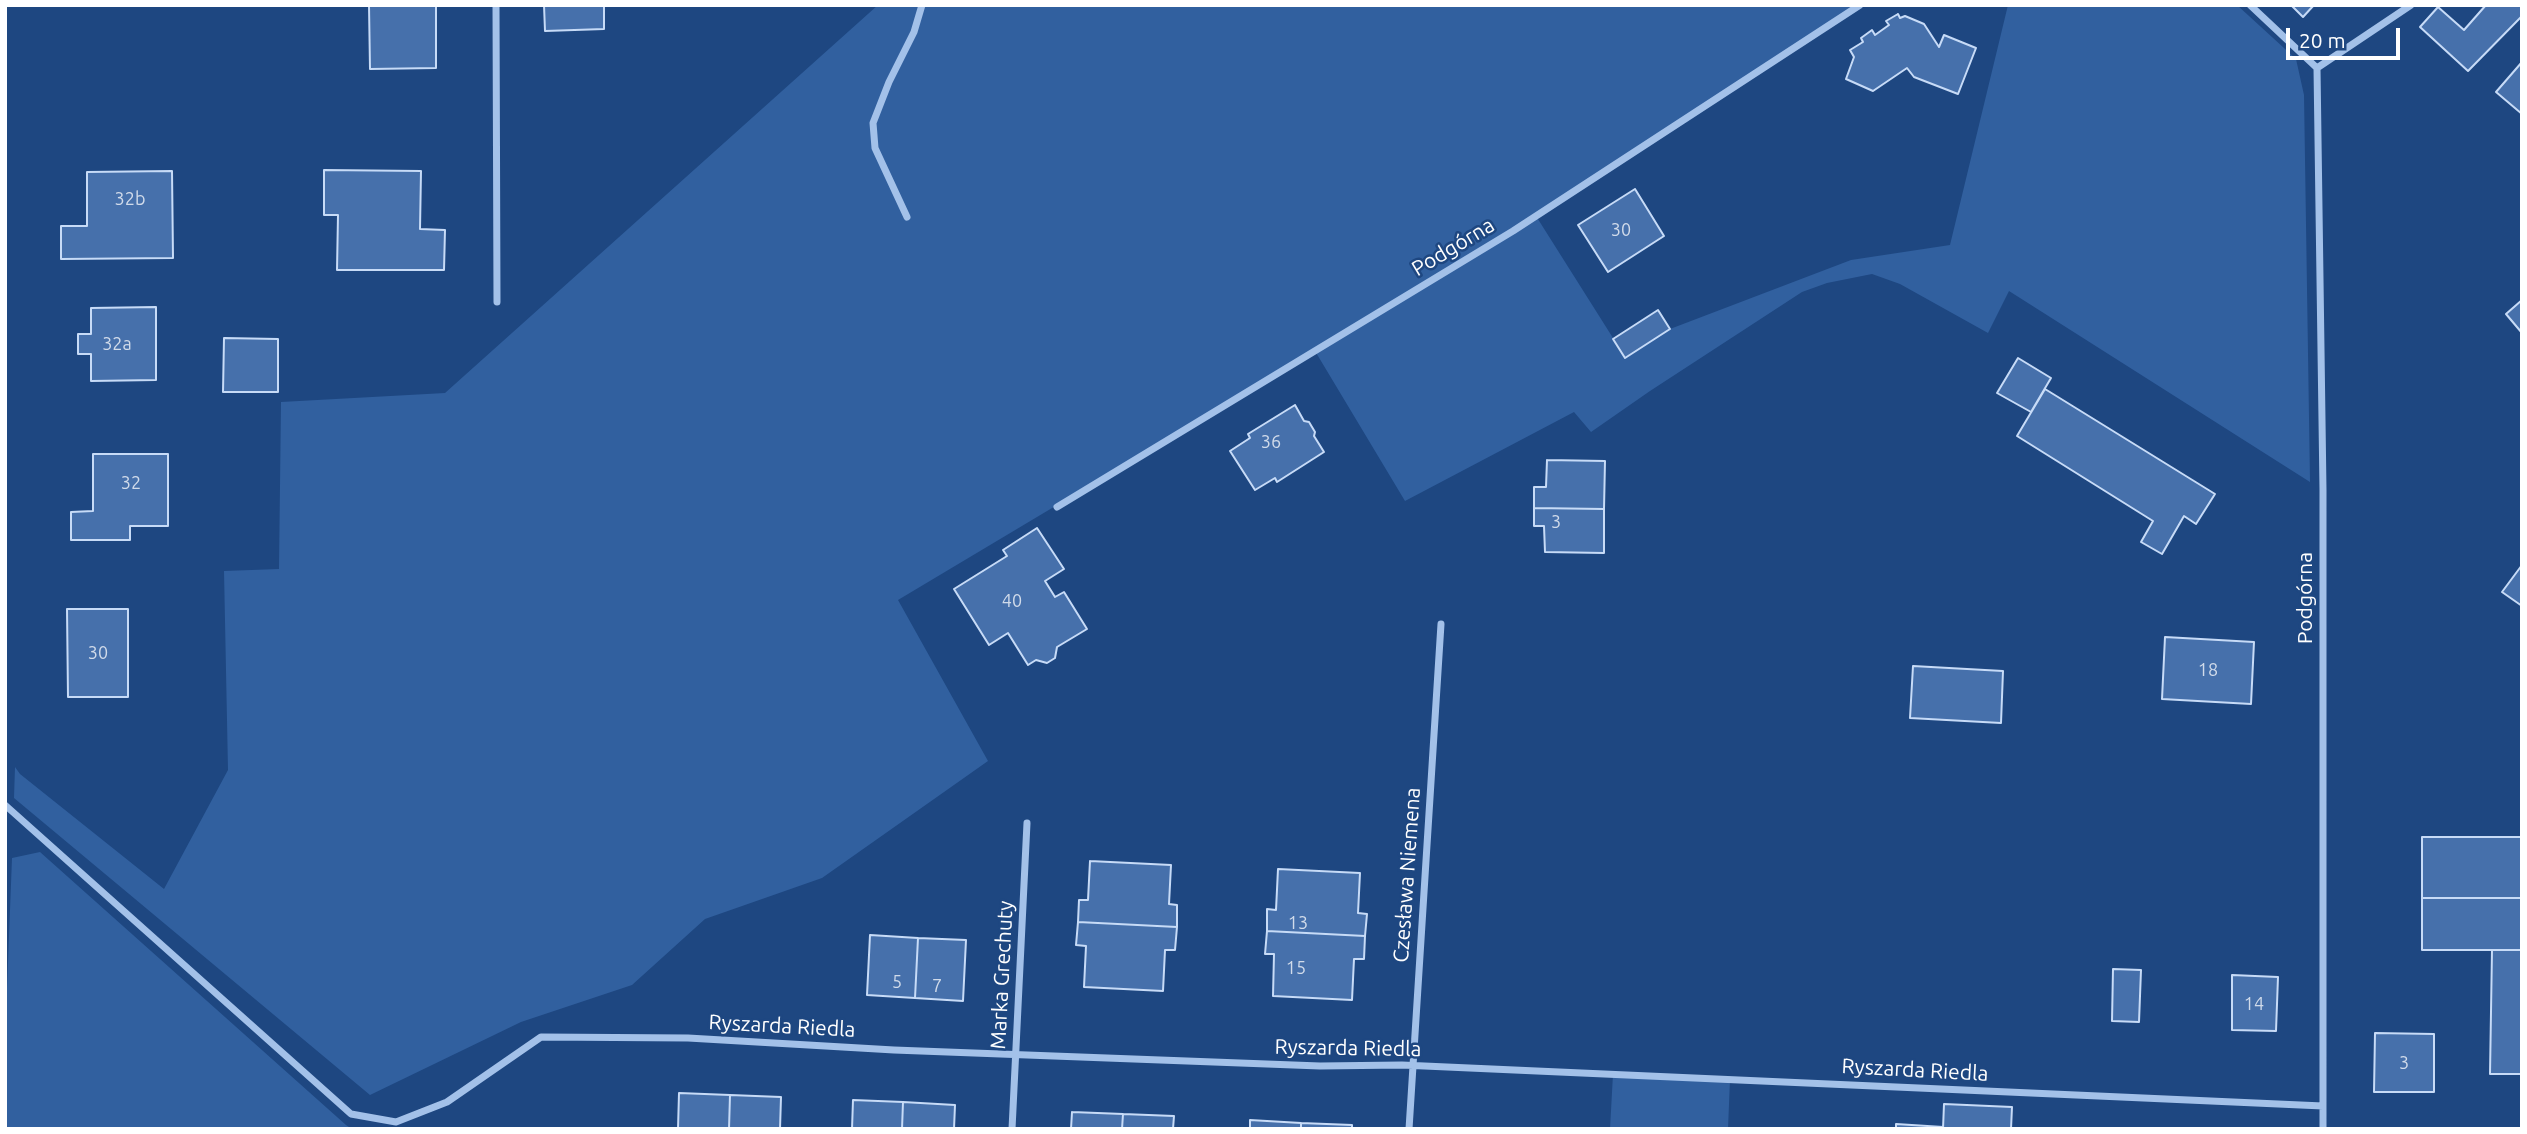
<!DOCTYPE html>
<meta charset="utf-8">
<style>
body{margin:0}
#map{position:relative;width:2527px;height:1134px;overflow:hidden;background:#1e4781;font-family:Ubuntu,sans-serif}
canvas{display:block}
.frame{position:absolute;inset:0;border:7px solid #fff;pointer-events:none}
.scale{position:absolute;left:2286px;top:28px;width:114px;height:32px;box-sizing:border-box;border:4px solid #fff;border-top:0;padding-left:9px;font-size:21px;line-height:24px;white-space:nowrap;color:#fff;-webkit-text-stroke:5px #1e4781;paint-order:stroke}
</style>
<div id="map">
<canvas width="2527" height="1134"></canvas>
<div class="frame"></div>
<div class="scale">20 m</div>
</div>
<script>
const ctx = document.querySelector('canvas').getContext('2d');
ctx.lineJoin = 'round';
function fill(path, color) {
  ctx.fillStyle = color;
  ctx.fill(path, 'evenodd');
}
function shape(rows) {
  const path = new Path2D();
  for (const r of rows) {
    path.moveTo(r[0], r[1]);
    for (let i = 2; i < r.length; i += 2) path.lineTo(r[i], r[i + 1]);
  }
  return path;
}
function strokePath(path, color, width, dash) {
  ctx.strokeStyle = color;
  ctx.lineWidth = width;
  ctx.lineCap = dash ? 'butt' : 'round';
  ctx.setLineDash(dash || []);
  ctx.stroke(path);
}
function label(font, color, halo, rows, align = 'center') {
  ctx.font = font + ' Ubuntu,sans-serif';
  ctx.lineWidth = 5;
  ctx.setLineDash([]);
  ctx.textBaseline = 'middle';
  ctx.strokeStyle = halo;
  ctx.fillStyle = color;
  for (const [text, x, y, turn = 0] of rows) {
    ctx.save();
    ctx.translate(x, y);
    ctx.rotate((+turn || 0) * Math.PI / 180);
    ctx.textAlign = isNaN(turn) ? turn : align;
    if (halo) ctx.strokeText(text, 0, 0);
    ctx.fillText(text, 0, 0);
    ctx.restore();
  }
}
const green = shape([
 [878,5,1860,5,1536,216,1625,357,1670,329,1851,260,1950,245,2008,5,2237,5,2296,59,2304,95,2310,482,2009,291,1988,333,1900,284,1872,274,1827,283,1802,292,1650,391,1591,432,1574,412,1405,501,1315,351,898,600,988,761,822,878,705,919,632,985,521,1022,370,1095,14,798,15,767,20,774,164,889,228,770,224,571,279,569,281,402,445,393],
 [40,852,346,1125,352,1129,5,1129,5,1040,12,858],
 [1613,1074,1730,1079,1728,1129,1610,1129]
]);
const building = shape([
 [369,5,436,5,436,68,370,69,369,5],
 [544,5,604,5,604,29,545,31,544,5],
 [2291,5,2314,5,2303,17,2291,5],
 [2486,5,2519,5,2522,7,2522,16,2468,71,2420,27,2438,7,2464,30,2486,5],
 [1898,14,1900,18,1905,16,1924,24,1939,47,1944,35,1976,48,1958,94,1914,77,1907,68,1873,91,1846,79,1854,57,1850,50,1863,42,1861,38,1872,30,1875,35,1889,25,1886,21,1898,14],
 [2522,62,2522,114,2496,92,2522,62],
 [324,170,421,171,420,229,445,230,444,270,337,270,338,215,324,215,324,170],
 [172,171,173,258,61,259,61,226,87,226,87,172,172,171],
 [1635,189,1664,236,1608,272,1578,225,1635,189],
 [2522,300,2522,333,2506,314,2522,300],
 [156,307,156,380,91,381,91,354,78,354,78,334,91,334,91,308,156,307],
 [1658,310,1670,329,1625,358,1613,339,1658,310],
 [224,338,278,339,278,392,223,392,224,338],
 [2018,358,2051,378,2031,412,1997,393,2018,358],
 [2045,389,2215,494,2196,524,2184,516,2162,554,2141,542,2153,521,2017,436,2045,389],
 [1295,405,1304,421,1309,422,1315,432,1314,436,1324,452,1277,482,1275,478,1255,490,1230,451,1250,438,1248,434,1295,405],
 [93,454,168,454,168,526,130,526,130,540,71,540,71,512,93,511,93,454],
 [1547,460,1605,461,1604,509,1534,508,1534,487,1546,487,1547,460],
 [1534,508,1604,509,1604,553,1545,552,1544,526,1534,526,1534,508],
 [1037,528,1064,569,1045,581,1055,597,1064,592,1087,629,1057,647,1055,658,1047,663,1036,660,1028,665,1008,633,989,645,954,589,1007,556,1003,550,1037,528],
 [2522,565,2522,606,2502,592,2522,565],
 [67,609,128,609,128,697,68,697,67,609],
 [2165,637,2254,642,2251,704,2162,699,2165,637],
 [1913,666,2003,671,2001,723,1910,718,1913,666],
 [2422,837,2522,837,2522,898,2422,898,2422,837],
 [1090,861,1171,865,1169,904,1177,905,1177,927,1078,922,1079,900,1088,900,1090,861],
 [1278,869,1360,873,1358,913,1367,914,1365,936,1267,931,1267,909,1276,910,1278,869],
 [2422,898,2522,898,2522,950,2422,950,2422,898],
 [1078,922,1177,927,1175,950,1165,950,1163,991,1084,987,1086,946,1076,945,1078,922],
 [1267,931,1365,936,1364,959,1354,959,1352,1000,1273,996,1274,954,1265,954,1267,931],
 [870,935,918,938,915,998,867,995,870,935],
 [918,938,966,940,963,1001,915,998,918,938],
 [2492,950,2522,950,2522,1074,2490,1074,2492,950],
 [2113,969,2141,970,2139,1022,2112,1021,2113,969],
 [2232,975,2278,977,2276,1031,2232,1030,2232,975],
 [2375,1033,2434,1034,2434,1092,2374,1092,2375,1033],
 [679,1093,730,1095,729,1129,678,1129,679,1093],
 [730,1095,781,1097,780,1129,729,1129,730,1095],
 [853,1100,903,1102,902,1129,852,1129,853,1100],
 [903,1102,955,1105,954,1129,902,1129,903,1102],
 [1944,1104,2012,1107,2011,1129,1943,1129,1944,1104],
 [1072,1112,1123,1114,1122,1129,1071,1129,1072,1112],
 [1123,1114,1174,1116,1173,1129,1122,1129,1123,1114],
 [1250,1120,1301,1123,1301,1129,1250,1129,1250,1120],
 [1301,1123,1352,1125,1352,1129,1301,1129,1301,1123],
 [1896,1124,1943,1127,1943,1129,1896,1129,1896,1124]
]);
const minor = shape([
 [496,5,497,302],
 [2250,5,2317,68,2411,5],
 [2317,68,2323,490,2323,1129],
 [907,217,875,148,873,123,889,82,914,32,922,5],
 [1057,507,1513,231,1860,5],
 [5,805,351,1114,396,1122,447,1102,541,1037,688,1038,894,1050,1320,1066,1402,1065,2323,1106],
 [1012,1129,1027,823],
 [1409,1129,1441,624]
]);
const numberNames = [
 ["32b",130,199],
 ["30",1621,230],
 ["32a",117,344],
 ["36",1271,442],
 ["32",131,483],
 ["3",1556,522],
 ["40",1012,601],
 ["30",98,653],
 ["18",2208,670],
 ["13",1298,923],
 ["15",1296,968],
 ["5",897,982],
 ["7",937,986],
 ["14",2254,1004],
 ["3",2404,1063]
];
const streetNames = [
 ["Podgórna",1453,247,-31],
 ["Podgórna",2305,598,-90],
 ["Czesława Niemena",1407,875,-86],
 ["Marka Grechuty",1002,975,-87],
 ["Ryszarda Riedla",782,1026,3],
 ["Ryszarda Riedla",1348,1048,1],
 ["Ryszarda Riedla",1915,1070,3]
];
fill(green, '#31609f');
fill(building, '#4670ab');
strokePath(building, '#c7dbf7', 2);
strokePath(minor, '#a3c1e9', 7);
label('18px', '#d1dbea', null, numberNames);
label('21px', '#fff', '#1e4781', streetNames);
</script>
